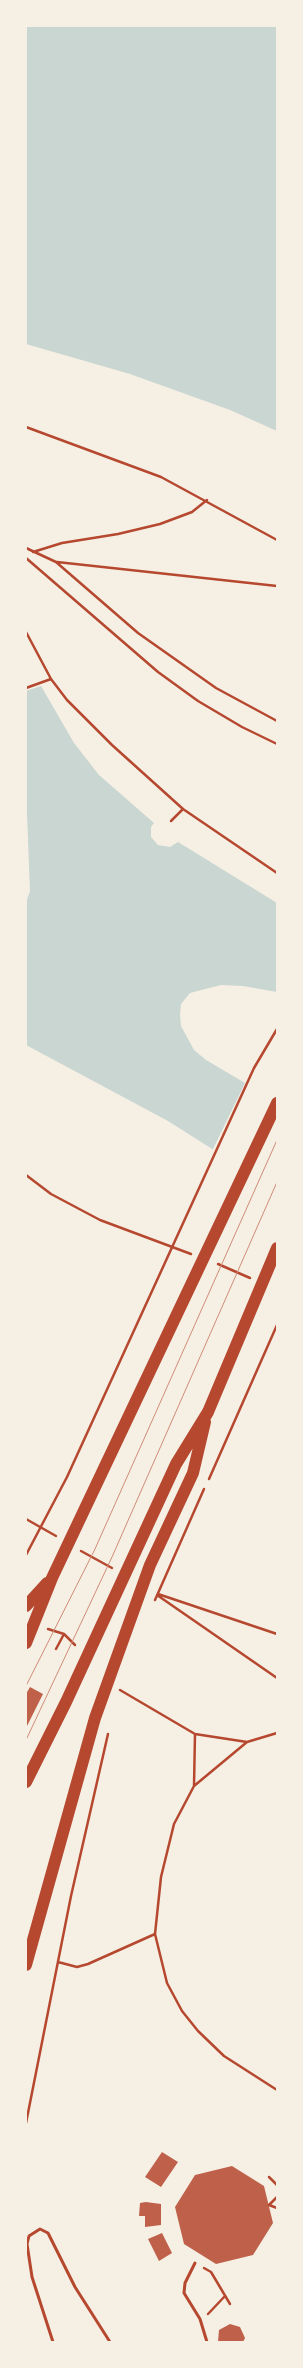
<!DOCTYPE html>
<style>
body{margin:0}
#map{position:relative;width:303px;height:2368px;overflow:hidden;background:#f6efe4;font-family:"Noto Sans",sans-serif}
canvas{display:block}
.frame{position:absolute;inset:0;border:27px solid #f6efe4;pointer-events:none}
</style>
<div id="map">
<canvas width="303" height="2368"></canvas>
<div class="frame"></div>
</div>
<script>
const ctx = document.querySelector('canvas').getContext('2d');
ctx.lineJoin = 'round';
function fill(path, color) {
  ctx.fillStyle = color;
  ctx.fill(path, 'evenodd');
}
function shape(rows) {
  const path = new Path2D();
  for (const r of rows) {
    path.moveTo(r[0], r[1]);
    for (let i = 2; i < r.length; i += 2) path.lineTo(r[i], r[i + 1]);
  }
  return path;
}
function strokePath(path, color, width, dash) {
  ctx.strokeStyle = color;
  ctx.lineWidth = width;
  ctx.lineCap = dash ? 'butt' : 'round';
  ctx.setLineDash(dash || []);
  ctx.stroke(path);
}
const water = shape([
 [26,26,277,26,277,431,230,410,130,374,26,344],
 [41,686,74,743,99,775,154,823,151,827,151,837,158,845,170,847,178,842,277,903,277,992,243,986,221,985,205,989,190,993,181,1004,180,1015,181,1026,194,1050,206,1060,245,1083,277,1190,168,1121,26,1045,26,902,30,891,26,788,26,691]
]);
const pier = shape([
 [246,1081,277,1097,277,1192,212,1151]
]);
const building = shape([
 [30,1687,43,1694,26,1728,26,1694],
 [162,2152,178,2162,161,2187,145,2177],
 [232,2166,264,2186,273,2223,253,2255,216,2264,184,2244,175,2207,195,2175],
 [146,2202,161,2204,161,2225,145,2227,145,2216,139,2216,140,2203],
 [162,2233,172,2253,159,2261,148,2239],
 [230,2324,240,2327,245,2338,243,2342,218,2342,219,2330]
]);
const path = shape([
 [26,427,161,477,277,540],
 [26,548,56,562,138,633,216,688,277,721],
 [33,552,62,543,118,534,160,524,192,512,207,500],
 [26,558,158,672,198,701,242,727,277,744],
 [57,562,277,586],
 [26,632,51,679,67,700,112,745,183,809,277,873],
 [26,688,51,679],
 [171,821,183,809],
 [26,1175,51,1194,100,1220,191,1254],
 [218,1264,250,1278],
 [209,1479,277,1325],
 [26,1519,56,1536],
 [81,1551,112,1568],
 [26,1555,67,1477,254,1068,277,1029],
 [158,1594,277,1634],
 [157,1595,277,1678],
 [155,1600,204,1489],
 [48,1629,64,1634,75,1645],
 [56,1649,64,1634],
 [120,1690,195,1734,194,1786],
 [277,1733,247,1742,194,1786,174,1824,161,1877,155,1934,167,1983,182,2011,198,2031,224,2056,277,2090],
 [195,1734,247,1742],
 [58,1962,77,1967,88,1964,155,1934],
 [26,2123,71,1896,108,1734],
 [269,2177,277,2185],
 [277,2197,269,2205,277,2208],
 [204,2268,211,2272,230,2304],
 [208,2314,225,2296]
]);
const service = shape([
 [195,2263,185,2283,184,2293,200,2319,207,2342],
 [53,2342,32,2277,27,2244,29,2236,40,2229,48,2233,75,2287,110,2342]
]);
const motorway = shape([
 [26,1606,47,1583],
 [26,1643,52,1578,277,1103],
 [26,1782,66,1702,176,1464,208,1412,277,1248],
 [26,1965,95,1718,150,1565,193,1473,205,1422]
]);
const tram = shape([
 [26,1686,95,1549,277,1140],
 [26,1740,112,1557,277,1182]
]);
fill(water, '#c9d6d2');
fill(pier, '#f6efe4');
fill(building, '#bf614a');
strokePath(path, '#b5482f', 2.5);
strokePath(service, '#b5482f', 3);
strokePath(motorway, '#b5482f', 12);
strokePath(tram, '#cf8b77', 1);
</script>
